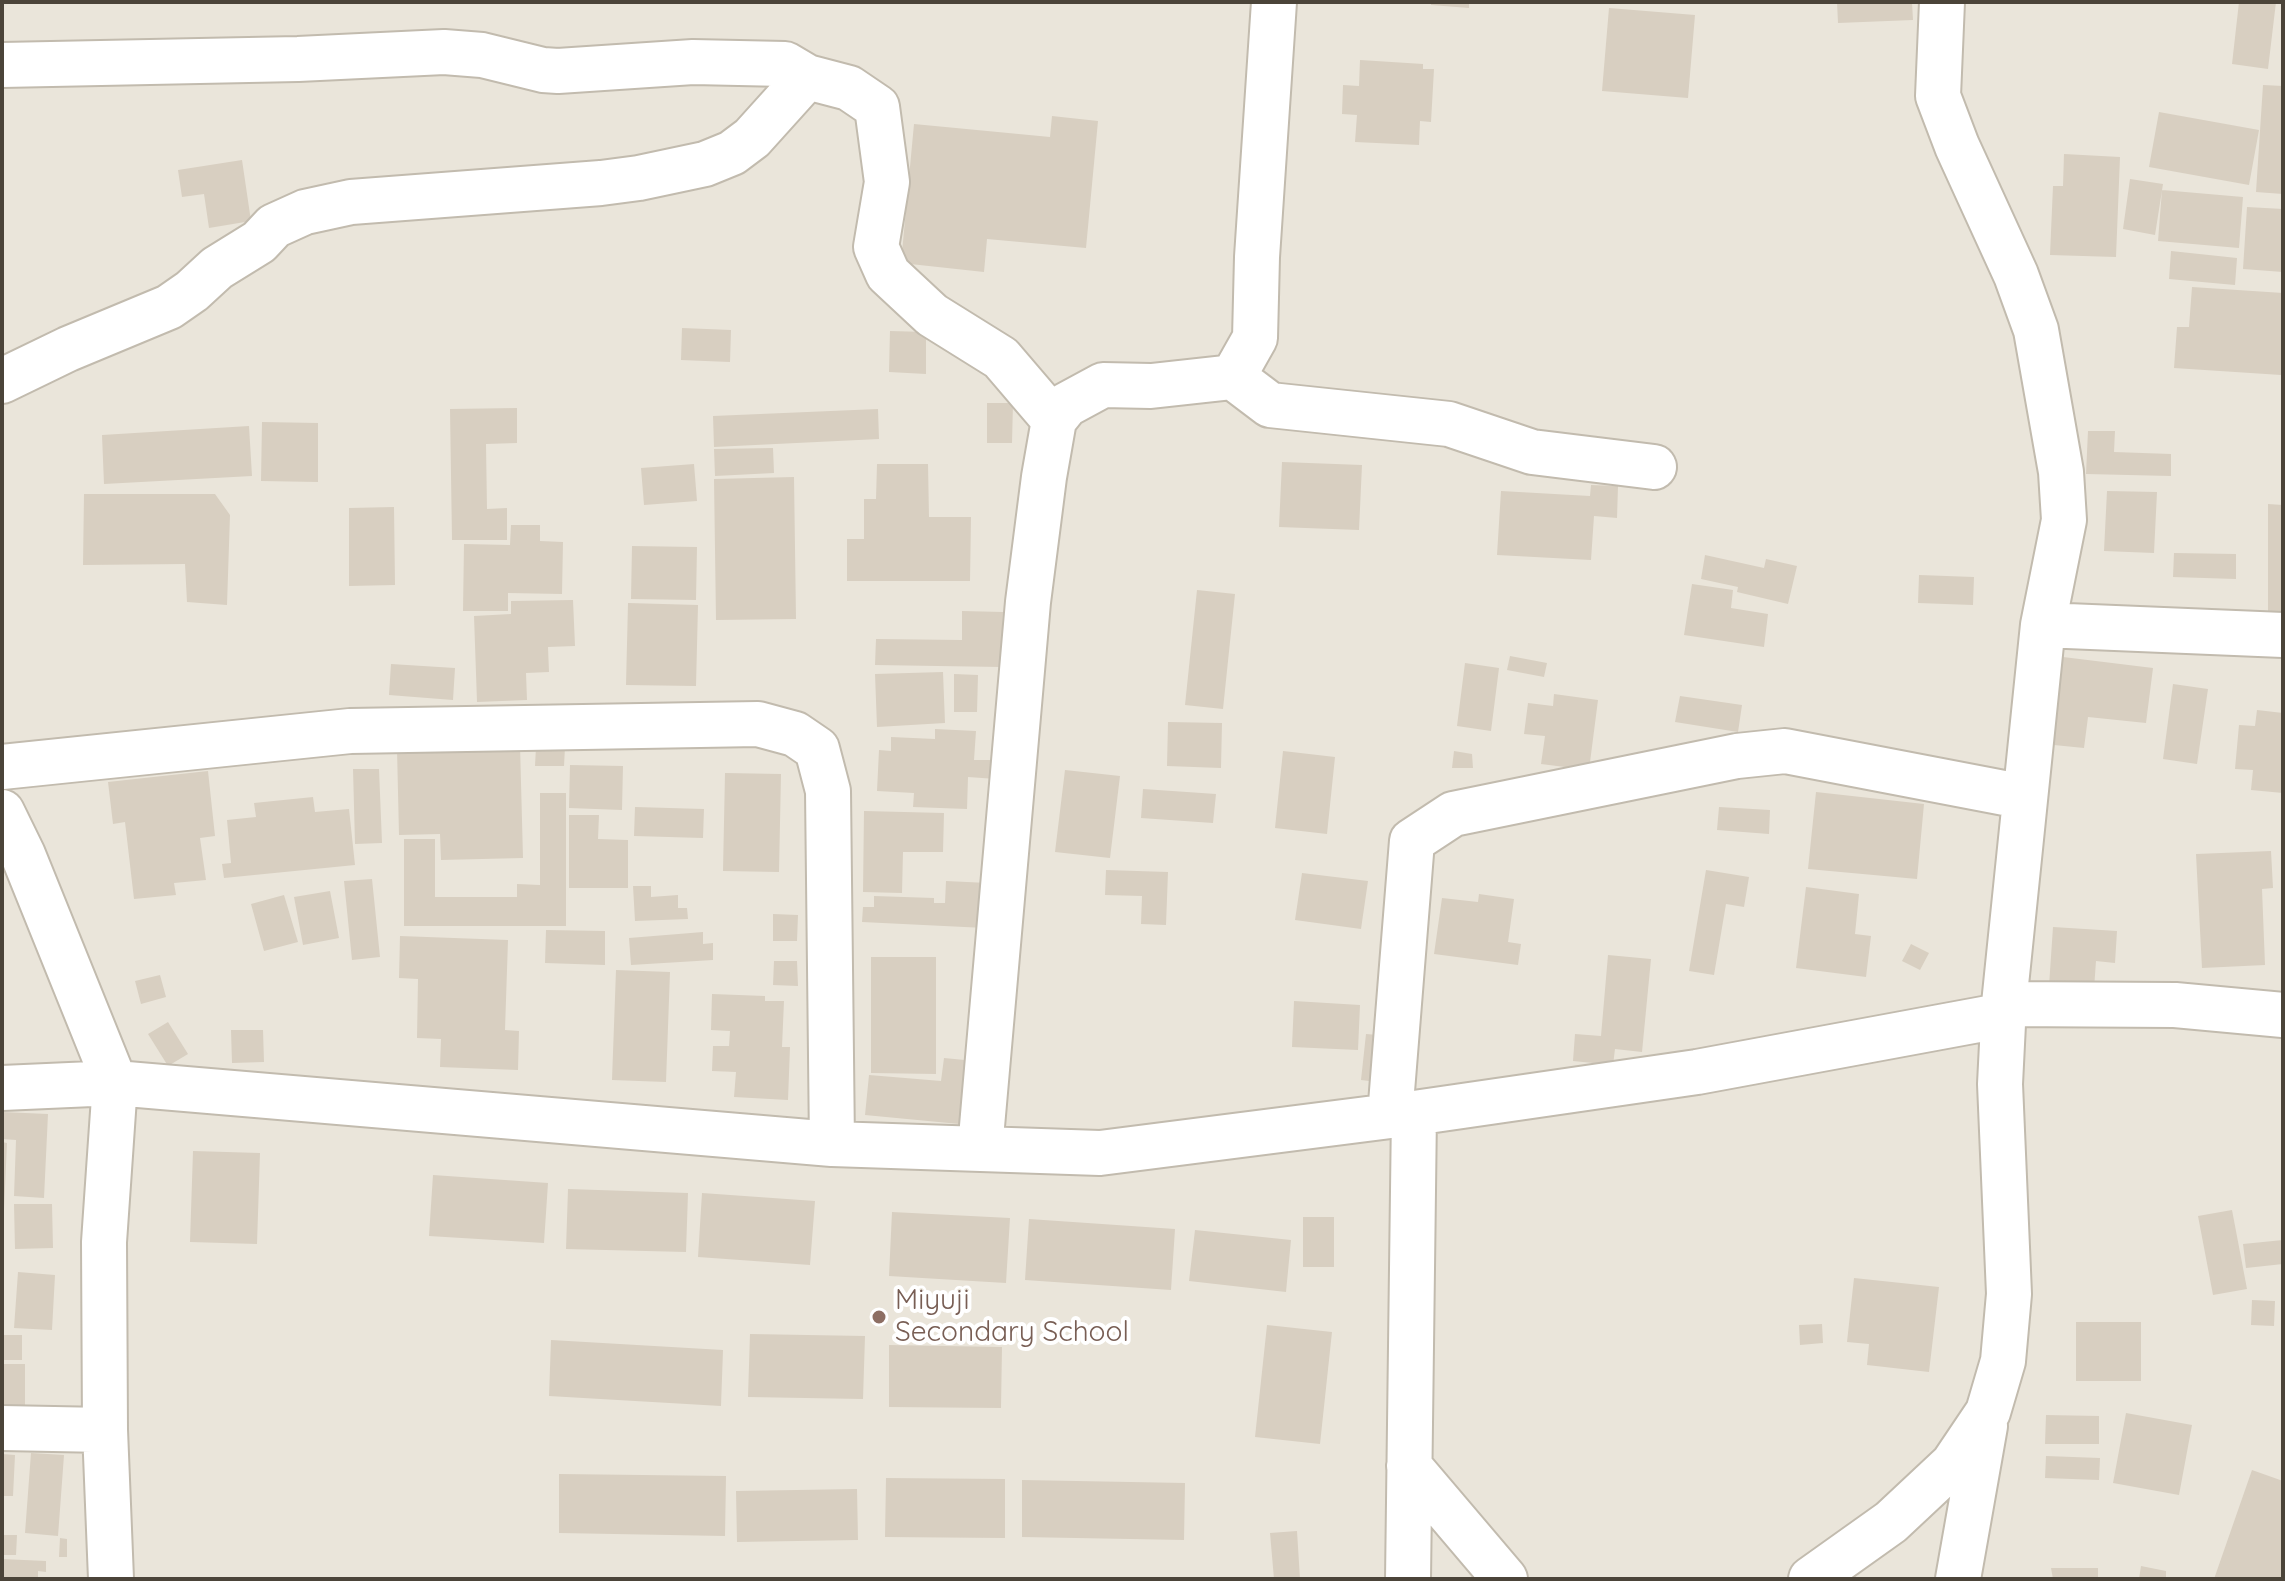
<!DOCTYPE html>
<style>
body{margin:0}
#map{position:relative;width:2285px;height:1581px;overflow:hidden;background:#f6f3ec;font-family:Quicksand,sans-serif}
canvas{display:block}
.frame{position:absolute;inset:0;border:4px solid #4b4439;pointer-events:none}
</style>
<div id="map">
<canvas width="2285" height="1581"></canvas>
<div class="frame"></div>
</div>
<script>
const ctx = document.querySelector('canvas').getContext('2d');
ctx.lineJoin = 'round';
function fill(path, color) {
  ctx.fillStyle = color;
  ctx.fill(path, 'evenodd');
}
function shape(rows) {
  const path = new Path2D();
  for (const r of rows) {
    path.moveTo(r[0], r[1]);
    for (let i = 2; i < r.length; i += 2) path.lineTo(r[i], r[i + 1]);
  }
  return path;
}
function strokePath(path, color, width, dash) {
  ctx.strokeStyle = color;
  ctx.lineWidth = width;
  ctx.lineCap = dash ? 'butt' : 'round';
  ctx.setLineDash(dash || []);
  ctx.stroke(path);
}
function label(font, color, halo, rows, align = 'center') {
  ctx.font = font + ' Quicksand,sans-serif';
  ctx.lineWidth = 8;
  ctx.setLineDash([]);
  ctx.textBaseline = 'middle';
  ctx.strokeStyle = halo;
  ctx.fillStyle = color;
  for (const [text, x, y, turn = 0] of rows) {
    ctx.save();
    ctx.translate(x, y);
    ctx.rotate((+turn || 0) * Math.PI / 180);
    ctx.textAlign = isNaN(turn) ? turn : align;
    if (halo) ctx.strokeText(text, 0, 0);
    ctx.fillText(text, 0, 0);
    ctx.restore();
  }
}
const residential = shape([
 [2,2,2283,2,2283,1579,2,1579]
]);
const building = shape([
 [1431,2,1469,2,1469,8,1431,5],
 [1837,2,1912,2,1913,20,1838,23],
 [2239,2,2276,2,2268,69,2232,64],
 [1609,8,1695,15,1688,98,1602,91],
 [1360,60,1423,64,1423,69,1434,69,1431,122,1420,121,1419,145,1355,142,1357,115,1342,114,1343,85,1359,86],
 [2263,85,2283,86,2283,194,2256,192],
 [2159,112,2259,130,2249,185,2149,167],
 [1052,116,1098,121,1086,248,987,239,984,272,901,263,914,124,1050,137],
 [2064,154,2120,157,2116,257,2050,255,2053,186,2063,186],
 [242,160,251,221,209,228,204,194,182,197,178,170],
 [2130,179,2163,184,2155,235,2123,229],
 [2162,190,2243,197,2239,248,2158,241],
 [2247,207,2283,209,2283,272,2243,269],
 [2171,251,2237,258,2235,285,2169,279],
 [2192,287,2283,293,2281,375,2174,368,2177,327,2189,327],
 [682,328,731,330,730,362,681,360],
 [890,331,926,332,926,374,889,372],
 [987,403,1013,403,1012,443,987,443],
 [517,408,517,443,486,444,487,509,507,508,507,540,452,540,450,409],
 [878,409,879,439,714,447,713,416],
 [262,422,318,423,318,482,261,481],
 [249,426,252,476,104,484,102,435],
 [2088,431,2115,431,2114,452,2171,454,2171,476,2086,474],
 [773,448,774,473,715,476,714,449],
 [1282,462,1362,465,1359,530,1279,527],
 [694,464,697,501,644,505,641,468],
 [877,464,928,464,929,517,971,517,970,581,847,581,847,539,864,539,864,499,876,499],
 [794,477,796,619,716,620,714,479],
 [1591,485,1618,486,1617,518,1594,516,1591,560,1497,555,1501,491,1590,496],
 [2107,491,2157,492,2154,553,2104,551],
 [84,494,215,494,230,515,227,605,187,602,185,564,83,565],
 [2268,504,2283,505,2283,612,2268,612],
 [394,507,395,585,349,586,349,508],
 [511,525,540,525,540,541,563,542,562,594,508,593,508,611,463,611,464,544,510,545],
 [632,546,697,547,696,600,631,599],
 [2174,553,2236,554,2236,579,2173,577],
 [1705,555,1764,568,1766,559,1797,566,1788,604,1737,592,1738,587,1701,579],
 [1919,575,1974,577,1973,605,1918,603],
 [1692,584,1733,590,1731,608,1768,614,1764,647,1684,635],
 [1197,590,1235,594,1223,709,1185,705],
 [573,600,575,646,548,647,549,672,526,673,527,700,477,702,474,616,511,614,511,601],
 [628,603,698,605,696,686,626,685],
 [962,611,1003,612,1001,667,875,665,876,639,962,640],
 [1510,656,1547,663,1544,677,1507,670],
 [2063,657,2153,668,2146,723,2088,717,2084,748,2054,745],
 [1465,663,1499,668,1491,731,1457,726],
 [391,664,455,668,453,700,389,695],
 [943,672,945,723,877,727,875,674],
 [954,674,978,675,977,712,954,712],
 [2173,684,2208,689,2197,764,2163,759],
 [1554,694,1598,700,1589,770,1541,764,1545,736,1524,734,1528,703,1553,706],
 [1680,696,1742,705,1738,732,1675,722],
 [2257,710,2283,713,2283,793,2251,790,2253,770,2235,769,2239,725,2255,726],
 [1168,722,1222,723,1221,768,1167,766],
 [935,729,976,731,974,760,997,760,996,779,968,777,967,809,913,807,914,793,877,791,879,750,891,751,891,737,935,739],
 [520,745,523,858,441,860,440,834,399,835,397,749],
 [536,747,565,747,564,766,535,766],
 [1283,751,1335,757,1327,834,1275,828],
 [1454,751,1472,754,1473,768,1452,768],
 [570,765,623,766,622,810,569,808],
 [353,769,379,769,382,843,355,844],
 [1065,770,1120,776,1110,858,1055,852],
 [208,771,215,836,200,838,206,880,174,883,176,895,134,899,125,822,113,824,108,782],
 [725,773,781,774,779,872,723,871],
 [1143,789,1216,794,1213,823,1141,818],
 [1816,792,1924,804,1917,879,1808,869],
 [540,793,566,793,566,926,404,926,404,839,435,839,435,897,517,897,517,884,540,885],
 [313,797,315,812,349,809,355,865,224,878,222,864,231,863,227,820,256,817,254,803],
 [635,807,704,809,703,838,634,836],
 [1719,807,1770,810,1769,834,1717,830],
 [864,811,944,813,943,852,903,852,902,893,863,892],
 [569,815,599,815,598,839,628,840,628,888,569,888],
 [2271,851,2273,888,2262,889,2265,965,2202,968,2196,854],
 [1106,870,1168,872,1166,925,1141,924,1142,896,1105,895],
 [1706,870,1749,877,1744,907,1726,904,1714,975,1689,971],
 [1302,873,1368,881,1361,929,1295,920],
 [372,879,380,957,352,960,344,881],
 [946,881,988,883,985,928,862,922,863,907,874,907,874,896,934,898,934,903,945,903],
 [633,886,651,886,651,897,678,895,678,908,687,908,688,919,635,921],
 [1806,887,1859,894,1855,934,1871,936,1866,977,1796,968],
 [330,891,339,938,303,945,294,897],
 [1479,894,1514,899,1508,942,1521,944,1518,965,1434,954,1442,898,1478,902],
 [284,895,298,942,264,951,251,904],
 [773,914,798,915,797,941,773,941],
 [2053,927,2117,931,2115,963,2096,961,2094,989,2049,986],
 [546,930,605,931,605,965,545,963],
 [703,932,703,944,713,943,713,960,631,965,629,938],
 [400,936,508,940,505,1030,519,1031,518,1070,440,1067,441,1039,417,1038,418,979,399,978],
 [1911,944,1929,953,1920,970,1902,961],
 [1608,955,1651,959,1642,1052,1615,1049,1613,1065,1573,1061,1575,1034,1601,1036],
 [871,957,936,957,936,1074,871,1073],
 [774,961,797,961,798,986,773,985],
 [616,970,670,972,666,1082,612,1080],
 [160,975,166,997,141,1004,135,981],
 [712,994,765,996,765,1001,784,1001,782,1047,790,1047,788,1100,734,1097,736,1072,712,1071,713,1046,729,1046,730,1031,711,1030],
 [1294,1001,1360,1005,1358,1050,1292,1047],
 [168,1022,188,1054,168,1066,148,1034],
 [231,1030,263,1030,264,1062,232,1063],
 [1366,1034,1391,1036,1386,1083,1361,1080],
 [944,1058,975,1061,970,1125,865,1115,869,1075,941,1081],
 [2,1112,48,1114,44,1198,14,1196,16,1140,2,1139],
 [2,1142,7,1143,4,1210,2,1210],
 [193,1151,260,1153,257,1244,190,1242],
 [433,1175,548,1183,544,1243,429,1236],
 [568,1189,688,1193,686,1252,566,1249],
 [702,1193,815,1201,810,1265,698,1257],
 [14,1204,52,1204,53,1248,15,1249],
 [2232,1210,2247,1289,2213,1295,2198,1216],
 [892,1212,1010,1218,1006,1283,889,1276],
 [1303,1217,1334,1217,1334,1267,1303,1267],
 [1029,1219,1175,1229,1171,1290,1025,1280],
 [1195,1230,1291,1240,1286,1292,1189,1281],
 [2283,1240,2283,1264,2246,1268,2243,1244],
 [18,1272,55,1275,52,1330,14,1328],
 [1854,1278,1939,1287,1929,1372,1867,1365,1869,1344,1847,1342],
 [2252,1300,2275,1301,2274,1326,2251,1325],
 [2076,1322,2141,1322,2141,1381,2076,1381],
 [1822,1324,1823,1343,1800,1345,1799,1325],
 [1267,1325,1332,1332,1320,1444,1255,1437],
 [750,1334,865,1336,863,1399,748,1397],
 [2,1335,22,1335,22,1360,2,1360],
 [551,1340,723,1350,721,1406,549,1396],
 [889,1345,1002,1347,1001,1408,889,1407],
 [2,1364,25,1364,25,1407,2,1406],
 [2126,1413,2192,1425,2179,1495,2113,1483],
 [2046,1415,2099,1416,2099,1444,2045,1444],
 [31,1453,64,1455,58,1536,25,1533],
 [2,1454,15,1455,13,1496,2,1496],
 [2046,1456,2100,1458,2099,1480,2045,1478],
 [2252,1470,2283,1481,2283,1579,2214,1579],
 [559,1474,726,1476,725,1536,559,1533],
 [886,1478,1005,1479,1005,1538,885,1537],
 [1022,1480,1185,1483,1184,1540,1022,1537],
 [857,1489,858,1540,737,1542,736,1491],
 [1297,1531,1300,1579,1274,1579,1270,1533],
 [2,1535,17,1535,16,1555,2,1555],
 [60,1538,67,1539,67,1557,59,1557],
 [2,1559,46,1561,46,1572,38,1571,38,1579,2,1579],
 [2141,1566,2166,1571,2166,1579,2139,1579],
 [2051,1568,2098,1568,2098,1579,2053,1579]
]);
const minor = shape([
 [2,65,298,59,444,52,482,55,543,70,558,71,693,62,785,64,807,77,849,88,877,107,887,182,876,247,888,274,932,315,1001,358,1054,420,1044,477,1028,602,980,1149],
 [1233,377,1270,405,1449,424,1532,452,1654,467],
 [2,381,68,349,169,307,192,291,217,268,259,242,274,226,305,212,351,202,601,183,639,178,705,164,732,153,752,138,807,77],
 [1054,420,1066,405,1103,385,1151,386,1233,377,1255,338,1257,257,1274,2],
 [2043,625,2283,635],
 [2,767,350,731,758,724,795,734,817,749,828,791,832,1144],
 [2,812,23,855,115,1083,104,1242,105,1430,111,1579],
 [2004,1004,2175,1005,2283,1015],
 [2,1088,115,1083,832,1144,1100,1153,1414,1113,1697,1072,2005,1015],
 [1390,1116,1412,841,1453,814,1737,756,1785,751,2025,797],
 [2,1428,105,1430],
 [1409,1466,1505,1579],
 [1408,1579,1414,1113],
 [1811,1579,1891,1522,1953,1464,1988,1412,2003,1361,2009,1294,2000,1084,2004,1004,2043,625,2064,520,2061,472,2036,330,2016,275,1957,146,1938,96,1942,2],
 [1958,1579,1985,1426]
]);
const markers = [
 [879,1317,8,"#8d6e63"]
];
const educationNames = [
 ["Miyuji",895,1301],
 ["Secondary School",895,1333]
];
fill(residential, '#eae5da');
fill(building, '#d8cfc1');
strokePath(minor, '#c2bbae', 48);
strokePath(minor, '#fff', 44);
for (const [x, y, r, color] of markers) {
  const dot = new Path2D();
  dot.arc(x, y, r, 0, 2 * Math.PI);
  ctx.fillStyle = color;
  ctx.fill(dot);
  strokePath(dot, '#fff', 3);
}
label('28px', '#785e54', '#fff', educationNames, 'left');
</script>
